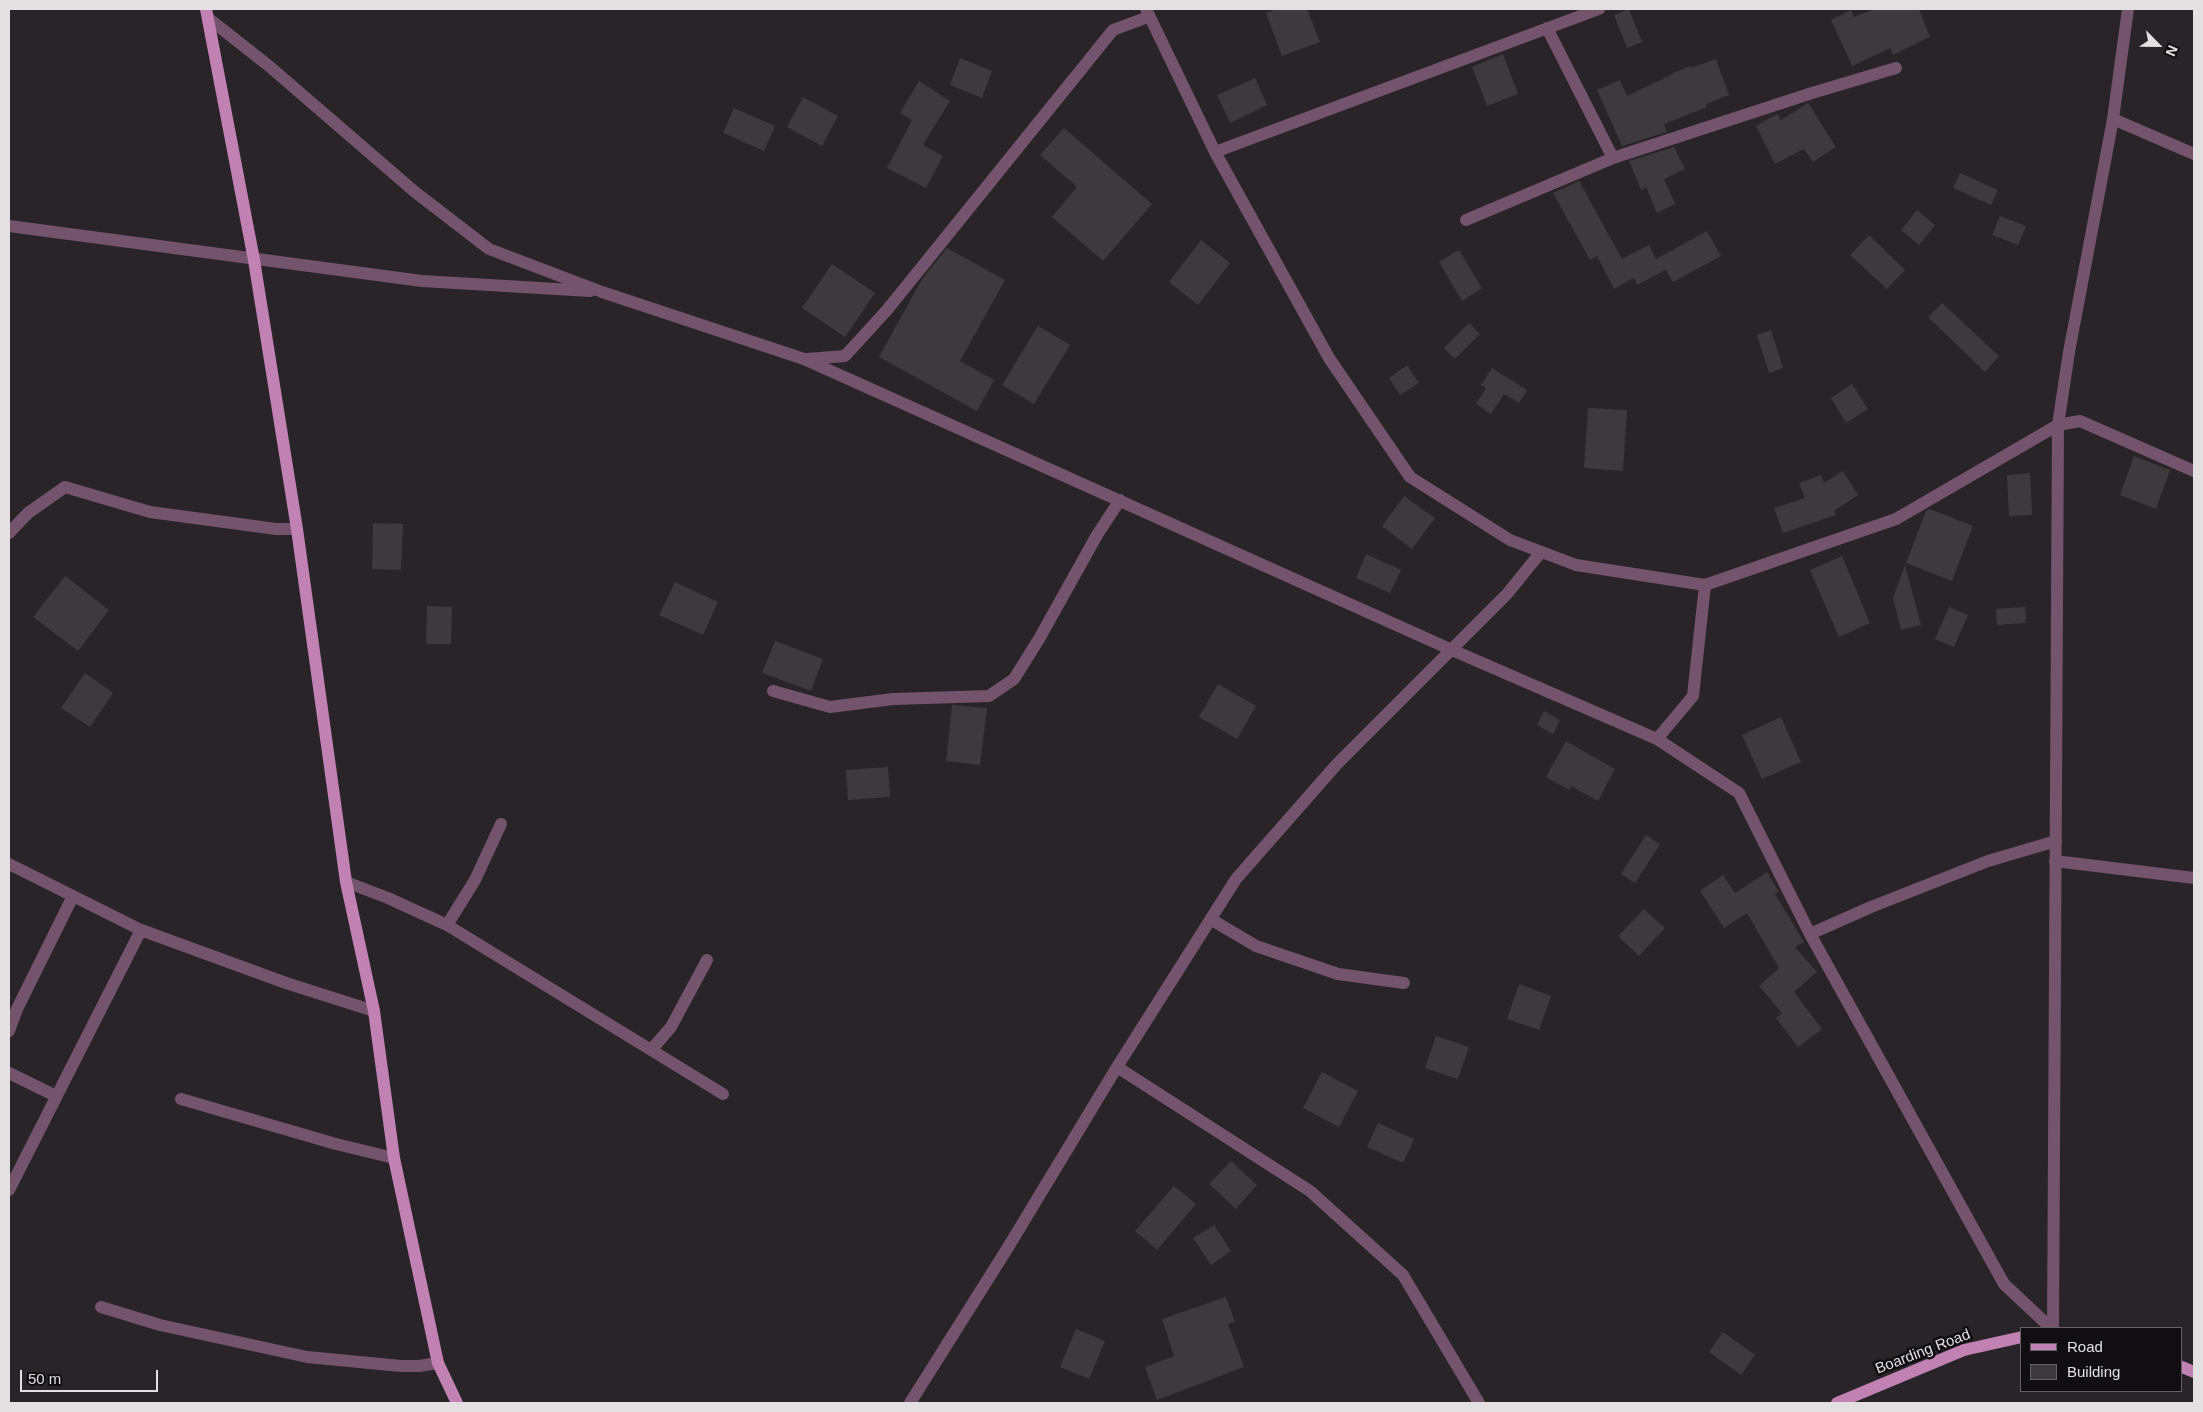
<!DOCTYPE html>
<style>
body{margin:0}
#map{position:relative;width:2203px;height:1412px;overflow:hidden;background:#292428;font-family:Helvetica,sans-serif}
canvas{display:block}
.frame{position:absolute;inset:0;border:10px solid #e3e0e2;pointer-events:none}
.legend{position:absolute;left:2020px;top:1327px;width:162px;height:65px;box-sizing:border-box;background:#100e10;border:1px solid #646264;margin:0;padding:6px 9px;list-style:none;font-size:15px;color:#e3e0e2}
.legend li{display:flex;align-items:center;gap:10px;height:25px}
.legend b{width:25px;border:1px solid #646264}
.north{position:absolute;left:2133px;top:20px;width:50px;height:50px;-webkit-text-stroke:4px #100e10;paint-order:stroke;rotate:113deg;font-size:14px;font-weight:700;line-height:20px;text-align:center;color:#e3e0e2}
.north::after{content:'';display:block;margin:auto;width:18px;height:22px;background:#e3e0e2;clip-path:polygon(50% 0,100% 100%,50% 72%,0 100%)}
.scale{position:absolute;left:20px;top:1370px;width:138px;height:22px;box-sizing:border-box;border:2px solid #e3e0e2;border-top:0;padding-left:6px;font-size:15px;line-height:18px;white-space:nowrap;color:#e3e0e2;-webkit-text-stroke:4px #100e10;paint-order:stroke}
</style>
<div id="map">
<canvas width="2203" height="1412"></canvas>
<div class="frame"></div>
<ul class="legend">
<li><b style="height:6px;background:#c181b3"></b>Road</li>
<li><b style="height:14px;background:#3e393c"></b>Building</li>
</ul>
<div class="north">N</div>
<div class="scale">50 m</div>
</div>
<script>
const ctx = document.querySelector('canvas').getContext('2d');
ctx.lineJoin = 'round';
function fill(path, color) {
  ctx.fillStyle = color;
  ctx.fill(path, 'evenodd');
}
function shape(rows) {
  const path = new Path2D();
  for (const r of rows) {
    path.moveTo(r[0], r[1]);
    for (let i = 2; i < r.length; i += 2) path.lineTo(r[i], r[i + 1]);
  }
  return path;
}
function strokePath(path, color, width, dash) {
  ctx.strokeStyle = color;
  ctx.lineWidth = width;
  ctx.lineCap = dash ? 'butt' : 'round';
  ctx.setLineDash(dash || []);
  ctx.stroke(path);
}
function label(font, color, halo, rows, align = 'center') {
  ctx.font = font + ' Helvetica,sans-serif';
  ctx.lineWidth = 5;
  ctx.setLineDash([]);
  ctx.textBaseline = 'middle';
  ctx.strokeStyle = halo;
  ctx.fillStyle = color;
  for (const [text, x, y, turn = 0] of rows) {
    ctx.save();
    ctx.translate(x, y);
    ctx.rotate((+turn || 0) * Math.PI / 180);
    ctx.textAlign = isNaN(turn) ? turn : align;
    if (halo) ctx.strokeText(text, 0, 0);
    ctx.fillText(text, 0, 0);
    ctx.restore();
  }
}
const building = shape([
 [1276,9,1307,9,1320,42,1282,56,1266,13],
 [1629,9,1642,42,1627,48,1614,15],
 [1875,9,1919,9,1930,37,1893,55,1890,48,1852,66,1831,20,1851,10,1854,17],
 [1503,54,1518,94,1487,106,1472,67],
 [960,58,992,71,982,98,950,85],
 [1716,59,1729,95,1706,104,1707,107,1664,124,1667,132,1622,146,1597,90,1620,80,1627,96,1671,75,1671,74,1690,66,1691,68],
 [1255,78,1267,105,1230,123,1217,95],
 [919,81,950,101,923,145,943,156,926,188,887,168,912,120,900,113],
 [803,97,838,116,822,146,787,127],
 [1808,103,1836,147,1813,162,1804,149,1775,164,1756,126,1777,114,1781,120],
 [734,108,775,126,764,151,723,133],
 [1064,128,1152,204,1103,261,1052,217,1077,187,1040,155],
 [1674,147,1685,169,1664,179,1675,204,1657,213,1646,187,1641,190,1629,161],
 [1960,173,1998,190,1991,205,1953,188],
 [1579,181,1622,259,1649,245,1656,259,1707,231,1721,256,1673,282,1666,270,1637,285,1634,278,1614,289,1597,256,1590,260,1553,193],
 [1917,210,1935,225,1919,245,1901,230],
 [2000,216,2026,226,2018,245,1992,235],
 [1869,235,1905,270,1887,289,1850,255],
 [1201,240,1230,263,1198,305,1169,282],
 [947,248,1005,280,960,361,994,380,977,411,879,357,922,279],
 [1459,250,1482,288,1462,301,1439,262],
 [832,264,875,293,845,337,802,308],
 [1942,303,1999,356,1985,372,1928,317],
 [1469,323,1480,334,1455,359,1444,348],
 [1038,326,1070,345,1034,404,1002,385],
 [1771,330,1783,368,1769,373,1757,335],
 [1407,365,1419,383,1400,395,1389,378],
 [1492,368,1527,390,1519,403,1504,394,1491,414,1476,404,1486,388,1481,385],
 [1852,384,1868,409,1846,423,1831,398],
 [1588,408,1627,410,1623,471,1584,468],
 [2134,456,2170,470,2156,509,2120,495],
 [1843,471,1858,495,1834,511,1836,515,1783,533,1774,508,1805,498,1799,483,1821,475,1824,483],
 [2030,473,2032,515,2009,516,2007,475],
 [1404,496,1435,518,1412,549,1382,526],
 [1930,509,1973,526,1952,581,1906,563,1926,511],
 [373,523,403,524,401,570,372,569],
 [1366,554,1401,570,1390,593,1356,578],
 [1842,556,1870,623,1839,637,1810,570],
 [1905,565,1921,625,1901,630,1893,598],
 [65,576,109,610,78,651,33,617],
 [675,582,718,602,703,635,659,615],
 [427,606,452,607,451,644,426,644],
 [1949,607,1968,615,1954,647,1935,639],
 [2025,607,2026,623,1997,625,1996,609],
 [775,641,823,659,811,691,762,673],
 [85,673,113,693,90,727,61,708],
 [1218,684,1256,706,1237,739,1199,717],
 [952,705,987,708,980,765,946,761],
 [1544,711,1560,720,1553,734,1537,725],
 [1781,717,1801,762,1762,779,1742,735],
 [1566,741,1615,769,1598,801,1571,786,1569,790,1546,777],
 [888,767,890,797,848,800,846,770],
 [1646,835,1660,844,1635,883,1621,874],
 [1767,872,1779,892,1775,894,1804,942,1795,947,1817,972,1794,992,1822,1029,1798,1047,1776,1018,1782,1013,1759,986,1779,968,1747,913,1724,928,1700,891,1723,875,1735,893],
 [1644,909,1665,928,1639,956,1618,936],
 [1519,984,1551,996,1539,1030,1507,1019],
 [1436,1036,1469,1047,1458,1079,1425,1068],
 [1322,1072,1358,1091,1339,1127,1303,1108],
 [1378,1123,1414,1139,1403,1163,1367,1147],
 [1231,1161,1257,1185,1236,1209,1209,1184],
 [1174,1186,1196,1204,1157,1250,1135,1231],
 [1214,1225,1231,1251,1211,1265,1193,1238],
 [1226,1297,1235,1322,1228,1324,1244,1367,1157,1400,1145,1367,1174,1356,1162,1319],
 [1076,1329,1105,1341,1089,1379,1060,1367],
 [1723,1332,1755,1355,1741,1375,1709,1352]
]);
const minor = shape([
 [1146,9,1215,152,1329,358,1410,477,1510,540,1576,565,1705,585,1896,519,2058,425,2069,352,2113,119,2128,9],
 [208,18,269,66,415,192,489,249,602,292,804,359,1452,650,1657,739,1739,793,1810,934,2004,1284,2051,1328],
 [1547,28,1613,158,1812,93,1896,68],
 [2113,119,2194,154],
 [1215,152,1599,9],
 [1466,220,1613,158],
 [9,226,422,281,590,291],
 [807,359,845,356,887,310,1113,30,1148,17],
 [9,533,28,513,65,487,150,512,276,529,297,529],
 [773,691,830,707,893,699,989,696,1014,679,1039,639,1097,535,1120,500],
 [1657,739,1693,696,1705,585],
 [2055,861,2194,878],
 [9,864,141,930,286,983,374,1011],
 [346,882,388,898,447,925,723,1094],
 [1212,920,1256,946,1338,974,1404,983],
 [447,925,475,880,501,824],
 [1810,934,1871,907,1988,861,2056,841],
 [9,1031,17,1009,73,896],
 [652,1049,671,1027,707,960],
 [1117,1067,1310,1191,1403,1275,1479,1403],
 [9,1073,56,1096],
 [181,1099,336,1144,394,1158],
 [9,1190,141,930],
 [101,1307,160,1325,307,1357,401,1366,419,1366,438,1363],
 [2053,1328,2058,425,2080,421,2194,471],
 [910,1403,1007,1249,1117,1067,1236,879,1337,764,1507,594,1541,552]
]);
const major = shape([
 [206,9,254,260,297,529,346,882,374,1011,394,1158,438,1363,457,1403],
 [2182,1367,2194,1372],
 [1837,1403,1964,1350,2022,1337]
]);
const streetNames = [
 ["Boarding Road",1923,1352,-21]
];
fill(building, '#3e393c');
strokePath(minor, '#74546c', 12);
strokePath(major, '#c181b3', 12);
label('15px', '#e3e0e2', '#100e10', streetNames);
</script>
